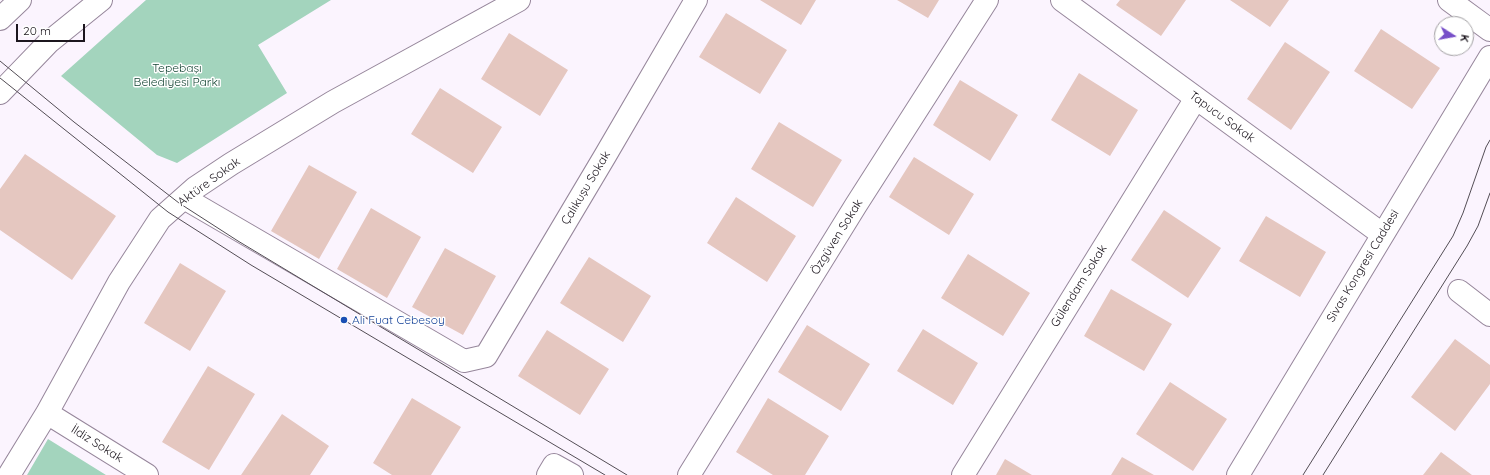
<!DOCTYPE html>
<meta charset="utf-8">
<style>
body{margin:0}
#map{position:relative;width:1490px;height:475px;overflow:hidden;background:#fbf4fe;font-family:Quicksand,sans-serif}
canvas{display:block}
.north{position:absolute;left:1434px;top:16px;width:40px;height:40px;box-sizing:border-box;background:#fff;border:1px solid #a4a2a5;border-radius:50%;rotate:101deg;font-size:11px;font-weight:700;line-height:16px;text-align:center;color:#1c161e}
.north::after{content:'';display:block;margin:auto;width:14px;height:18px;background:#774fc8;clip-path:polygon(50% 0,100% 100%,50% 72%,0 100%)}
.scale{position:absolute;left:16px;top:24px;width:69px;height:18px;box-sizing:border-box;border:2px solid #1c161e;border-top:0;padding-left:5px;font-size:12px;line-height:14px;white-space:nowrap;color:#1c161e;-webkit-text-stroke:3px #fff;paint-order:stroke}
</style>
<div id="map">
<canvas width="1490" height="475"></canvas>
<div class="north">K</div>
<div class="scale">20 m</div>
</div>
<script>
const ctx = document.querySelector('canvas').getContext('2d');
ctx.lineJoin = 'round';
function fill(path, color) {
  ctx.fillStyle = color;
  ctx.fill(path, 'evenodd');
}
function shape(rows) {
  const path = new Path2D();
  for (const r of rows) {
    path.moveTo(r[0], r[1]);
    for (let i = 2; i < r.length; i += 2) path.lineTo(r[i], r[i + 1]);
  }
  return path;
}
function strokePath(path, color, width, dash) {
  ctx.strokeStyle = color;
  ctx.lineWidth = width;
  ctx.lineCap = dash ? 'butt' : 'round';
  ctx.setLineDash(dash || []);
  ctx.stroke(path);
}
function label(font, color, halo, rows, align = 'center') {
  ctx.font = font + ' Quicksand,sans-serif';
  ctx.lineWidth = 3;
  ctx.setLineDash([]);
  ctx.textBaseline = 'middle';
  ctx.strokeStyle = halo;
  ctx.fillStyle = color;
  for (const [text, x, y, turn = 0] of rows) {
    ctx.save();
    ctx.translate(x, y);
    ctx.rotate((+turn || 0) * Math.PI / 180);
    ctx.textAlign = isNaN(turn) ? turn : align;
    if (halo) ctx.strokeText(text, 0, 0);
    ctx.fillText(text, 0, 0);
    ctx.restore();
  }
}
const green = shape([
 [146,0,331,0,258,45,287,93,177,163,157,155,61,76],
 [48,439,106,475,27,475]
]);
const building = shape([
 [760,0,816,0,801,25],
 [897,0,939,0,928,18],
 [1120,0,1186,0,1161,36,1116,5],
 [1230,0,1289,0,1270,27],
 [726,13,787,50,760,94,699,57],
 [1381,29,1440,68,1412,109,1354,71],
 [509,33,568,70,540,116,481,79],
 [1285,42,1330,72,1291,130,1247,99],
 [1079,73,1138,110,1110,156,1051,120],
 [960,80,1018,115,990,161,933,125],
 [440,88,502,127,473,173,411,134],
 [779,122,842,160,813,207,751,169],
 [25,154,116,216,72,280,0,230,0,189],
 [914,157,974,194,949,235,889,197],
 [309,165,357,192,319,259,271,231],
 [736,197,796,236,767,282,707,243],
 [371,208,421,237,387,298,337,269],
 [1164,210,1221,248,1188,298,1131,260],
 [1266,216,1326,252,1300,297,1239,261],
 [445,248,496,276,463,335,412,307],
 [968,254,1030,293,1003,336,941,298],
 [589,257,651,296,623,342,560,303],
 [180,263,226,291,190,351,144,323],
 [1111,289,1172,324,1144,371,1084,336],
 [807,325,870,364,841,411,778,372],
 [923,329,978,363,953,405,897,371],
 [547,330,609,369,580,415,518,376],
 [1455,339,1490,365,1490,384,1455,431,1411,397],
 [208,366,255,394,209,470,162,442],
 [1170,382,1227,419,1193,471,1136,434],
 [412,398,461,427,431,475,392,475,373,463],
 [768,398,829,436,805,475,773,475,736,452],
 [282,414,329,446,310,475,241,475],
 [1441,452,1472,475,1423,475],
 [1122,457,1154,475,1111,475],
 [1005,459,1032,475,996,475]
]);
const minor = shape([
 [1062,0,1382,234],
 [184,198,464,361,486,356,605,156,696,0],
 [1459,291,1490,315],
 [47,413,147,475],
 [9,475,47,413,119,282,160,219,195,188,231,164,333,102,519,0],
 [548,475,554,465,572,475],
 [689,475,856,205,987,0],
 [963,475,1196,98],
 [1238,475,1490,57]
]);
const major = shape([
 [1449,0,1490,30]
]);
const highway = shape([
 [0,19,20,0],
 [0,93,49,42,101,0]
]);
const tram = shape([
 [0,61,74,122,179,203,238,241,627,475],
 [0,78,168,212,251,265,605,475],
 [1303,475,1453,236,1463,213,1486,147,1490,140],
 [1323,475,1467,246,1478,226,1490,193]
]);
const markers = [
 [344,320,4,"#1a4fb4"]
];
const parkNames = [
 ["Tepebaşı",177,68],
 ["Belediyesi Parkı",177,82]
];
const streetNames = [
 ["Tapucu Sokak",1222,117,36],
 ["Aktüre Sokak",209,182,-36],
 ["Çalıkuşu Sokak",586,188,-59],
 ["Özgüven Sokak",837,237,-58],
 ["Sivas Kongresi Caddesi",1363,266,-59],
 ["Gülendam Sokak",1079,286,-58],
 ["İldiz Sokak",97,444,32]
];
const transitNames = [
 ["Ali Fuat Cebesoy",352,320]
];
fill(green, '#a3d4bd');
fill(building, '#e5c7c0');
strokePath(minor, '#96869b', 24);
strokePath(major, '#96869b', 24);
strokePath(highway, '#96869b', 24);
strokePath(minor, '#fff', 22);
strokePath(major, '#fff', 22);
strokePath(highway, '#fff', 22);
strokePath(tram, '#534d55', 1);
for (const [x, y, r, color] of markers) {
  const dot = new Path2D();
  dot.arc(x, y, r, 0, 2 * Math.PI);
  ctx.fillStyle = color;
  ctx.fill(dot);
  strokePath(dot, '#fff', 1.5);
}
label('12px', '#0d3f2d', '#fff', parkNames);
label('12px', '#1c161e', '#fff', streetNames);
label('12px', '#164399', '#fff', transitNames, 'left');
</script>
